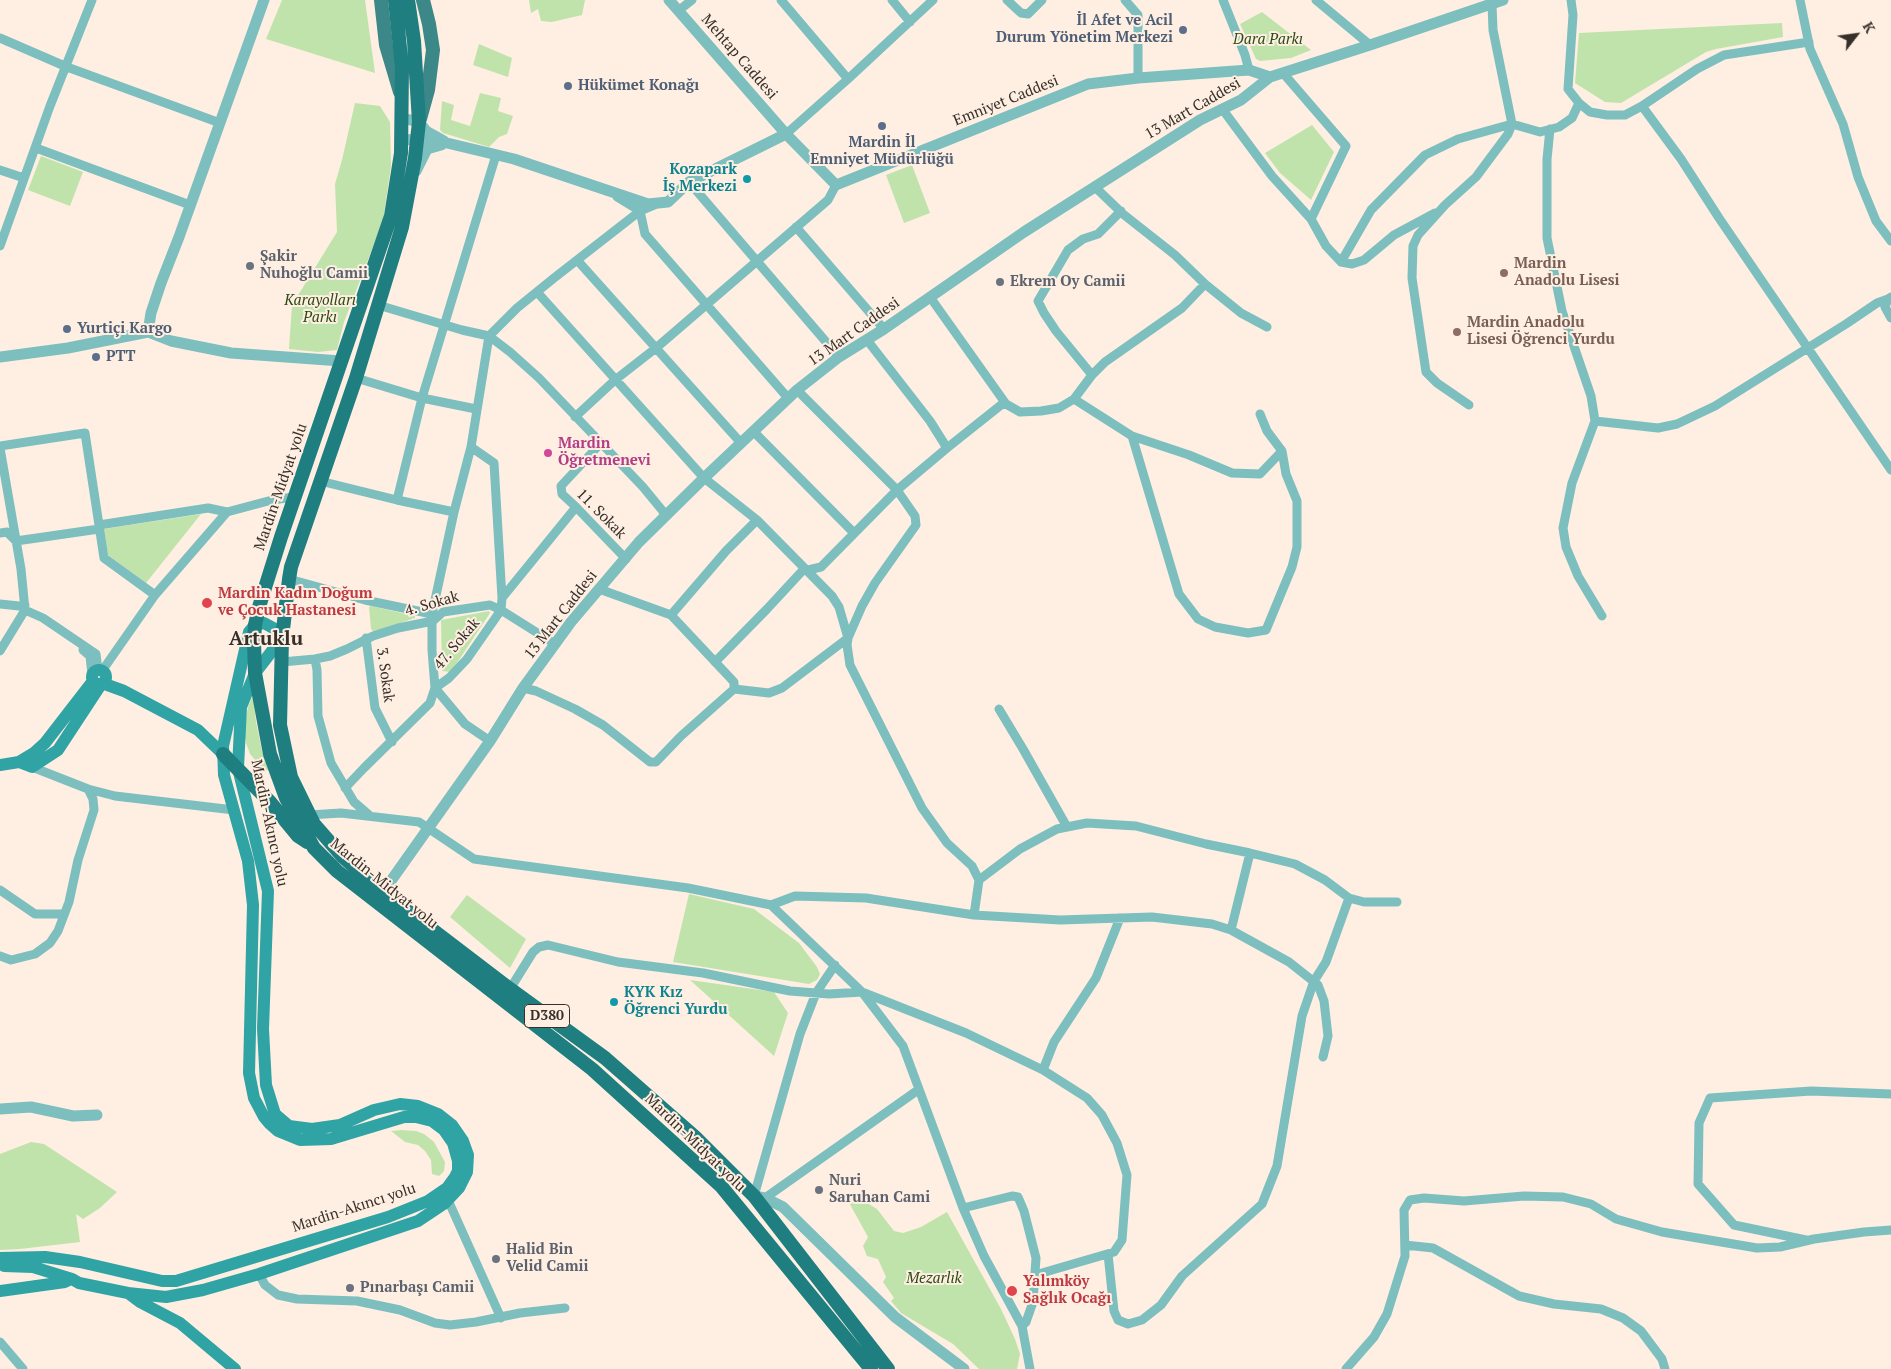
<!DOCTYPE html>
<meta charset="utf-8">
<style>
body{margin:0}
#map{position:relative;width:1891px;height:1369px;overflow:hidden;background:#feefe2;font-family:"PT Serif",serif}
canvas{display:block}
.north{position:absolute;left:1831px;top:10px;width:50px;height:50px;-webkit-text-stroke:4px #feefe2;paint-order:stroke;rotate:60deg;font-size:14px;font-weight:700;line-height:20px;text-align:center;color:#372f29}
.north::after{content:'';display:block;margin:auto;width:18px;height:22px;background:#372f29;clip-path:polygon(50% 0,100% 100%,50% 72%,0 100%)}
</style>
<div id="map">
<canvas width="1891" height="1369"></canvas>
<div class="north">K</div>
</div>
<script>
const ctx = document.querySelector('canvas').getContext('2d');
ctx.lineJoin = 'round';
function fill(path, color) {
  ctx.fillStyle = color;
  ctx.fill(path, 'evenodd');
}
function shape(rows) {
  const path = new Path2D();
  for (const r of rows) {
    if (r.length === 3) {
      path.moveTo(r[0] + r[2], r[1]);
      path.arc(r[0], r[1], r[2], 0, 2 * Math.PI);
      continue;
    }
    path.moveTo(r[0], r[1]);
    for (let i = 2; i < r.length; i += 2) path.lineTo(r[i], r[i + 1]);
  }
  return path;
}
function strokePath(path, color, width, dash) {
  ctx.strokeStyle = color;
  ctx.lineWidth = width;
  ctx.lineCap = dash ? 'butt' : 'round';
  ctx.setLineDash(dash || []);
  ctx.stroke(path);
}
function label(font, color, halo, rows, align = 'center') {
  ctx.font = font + ' "PT Serif",serif';
  ctx.lineWidth = 4;
  ctx.setLineDash([]);
  ctx.textBaseline = 'middle';
  ctx.strokeStyle = halo;
  ctx.fillStyle = color;
  for (const [text, x, y, turn = 0] of rows) {
    ctx.save();
    ctx.translate(x, y);
    ctx.rotate((+turn || 0) * Math.PI / 180);
    ctx.textAlign = isNaN(turn) ? turn : align;
    if (halo) ctx.strokeText(text, 0, 0);
    ctx.fillText(text, 0, 0);
    ctx.restore();
  }
}
const green = shape([
 [282,0,365,0,375,73,266,39],
 [529,0,585,0,582,15,552,22,541,21,538,9,531,13],
 [1262,12,1311,50,1291,58,1260,61,1256,59,1240,24],
 [1782,23,1783,37,1716,49,1706,52,1621,103,1605,102,1575,83,1579,33],
 [479,44,512,58,508,77,473,65],
 [480,93,501,98,498,111,513,116,507,134,499,137,489,147,443,133,440,130,442,101,454,105,451,120,470,126],
 [355,103,380,106,390,122,391,166,383,221,344,322,337,350,318,352,289,349,292,305,337,232,335,184,342,160],
 [1312,125,1334,152,1311,200,1280,173,1265,153],
 [41,156,83,172,70,206,28,190],
 [912,165,930,213,904,223,886,175],
 [201,514,146,583,108,555,104,529],
 [371,606,415,616,415,618,374,632,371,629,369,607],
 [489,611,490,613,451,672,442,671,441,620],
 [253,695,256,722,262,751,269,771,260,766,250,754,246,743,244,731,248,707],
 [689,894,754,909,799,943,817,967,820,974,817,980,809,984,673,962],
 [467,895,526,939,510,968,450,917],
 [690,980,774,992,788,1013,774,1056],
 [402,1130,416,1131,424,1134,434,1142,445,1162,444,1171,439,1176,432,1174,431,1160,425,1151,418,1145,405,1142,391,1131],
 [31,1142,44,1144,117,1192,100,1208,83,1219,76,1214,80,1242,20,1249,0,1250,0,1154],
 [847,1199,857,1203,864,1201,877,1209,894,1231,903,1233,921,1227,947,1212,1001,1309,1015,1339,1020,1354,1017,1369,979,1369,953,1344,901,1313,891,1301,894,1298,883,1282,886,1277,878,1259,867,1256,863,1246,868,1237]
]);
const minor = shape([
 [781,0,848,79],
 [892,0,910,22],
 [1007,0,1021,13,1028,14,1042,0],
 [1125,0,1138,15,1138,78],
 [1223,0,1245,55,1249,70],
 [1316,0,1370,45],
 [1571,0,1573,15,1568,89,1579,103,1590,112,1607,115,1625,115,1642,106,1697,69,1724,55,1809,42],
 [1800,0,1810,49,1843,124,1858,177,1876,221,1891,241],
 [678,11,692,0],
 [0,38,67,67,220,123],
 [1283,73,1346,146,1311,219],
 [1642,106,1681,159,1719,218,1891,470],
 [1223,110,1272,176,1311,219,1326,246,1341,262,1352,264,1364,260,1394,235,1435,213],
 [1550,129,1547,159,1547,238,1562,311,1591,396,1595,421,1572,483,1563,528,1566,547,1578,576,1602,616],
 [786,134,848,79,933,0],
 [36,148,190,205],
 [0,170,24,178],
 [689,182,839,357],
 [1096,188,1123,214,1175,255,1205,284,1241,313,1267,327],
 [617,197,640,211,645,234,788,398],
 [796,227,884,329],
 [0,246,50,106,92,0],
 [577,260,741,443],
 [1341,262,1371,210,1425,155,1458,139,1512,124,1540,132,1559,127,1572,118,1579,103],
 [537,292,704,478,757,520,832,596,839,607,848,638,847,645,850,665,922,808,947,843,972,866,979,880,974,915],
 [930,297,1006,404],
 [1891,297,1888,299,1885,307,1891,318],
 [378,305,462,330,489,336,517,308,554,278,640,211,654,205],
 [1092,375,1056,331,1044,313,1038,301,1068,250,1083,239,1098,234,1121,211],
 [356,378,422,398,476,409],
 [1074,399,1132,436,1179,594,1198,619,1215,627,1248,633,1266,630,1292,567,1297,547,1297,501,1286,474,1282,451,1267,431,1260,414],
 [1469,405,1437,383,1426,372,1412,278,1413,246,1418,235,1445,205,1476,177,1508,134,1512,124,1493,30,1492,4],
 [575,417,615,380,656,348,828,200,836,185],
 [1595,421,1658,428,1677,424,1715,406,1846,324,1877,303,1888,299],
 [754,432,854,533],
 [1132,436,1189,455,1232,473,1260,474,1282,451],
 [601,443,561,486,562,494,576,507,626,559],
 [0,446,85,433,104,558,155,595],
 [471,447,494,463,502,598],
 [0,448,21,569,25,610,0,651],
 [947,448,1001,405,1006,404,1020,412,1041,411,1059,408,1074,399,1092,375,1105,362,1182,308,1205,284],
 [320,481,397,500,454,512],
 [397,500,422,398,496,155],
 [99,525,208,508,227,512,272,500,294,497],
 [0,533,7,532,16,541,99,529],
 [808,570,821,567,897,490,947,448,930,421,867,340],
 [289,579,365,600,432,614],
 [0,604,19,606,25,605],
 [25,610,43,618,96,654,98,670],
 [671,615,726,551,757,520],
 [366,638,375,708,392,742],
 [83,650,90,656,92,675],
 [315,659,317,670,318,716,331,763,354,802,369,815],
 [282,662,315,659,330,656,347,649,373,636,398,628,433,621,443,612,490,605,501,610,555,644],
 [715,662,767,609,804,569],
 [102,671,155,595,227,512],
 [523,688,536,691,575,709,603,725,650,762,656,762,681,736,734,689,734,682,671,615,599,589],
 [734,689,769,693,782,688,848,638,862,606,875,583,916,525,915,516,897,490,797,390],
 [999,709,1023,749,1067,827],
 [490,741,465,724,435,688,432,650,432,614,454,512,471,447,489,336,510,352,539,378,643,487,666,515],
 [32,767,88,789,115,796,234,810],
 [345,788,364,768,430,703,435,688,449,678,467,659,501,610,502,598,576,507],
 [309,815,341,813,419,822,474,859,688,888,771,905,862,992,903,1046,963,1208,984,1256,1022,1326,1030,1369],
 [979,880,1020,849,1057,829,1087,823,1136,826,1206,844,1250,853,1295,864,1325,880,1349,898,1364,902,1397,902],
 [0,890,35,914,64,914],
 [771,905,795,896,866,898,974,915,1060,920,1152,917,1212,924,1231,930,1289,962,1318,985,1324,1001,1328,1036,1323,1057],
 [1231,930,1250,853],
 [0,956,11,960,35,954,50,943,58,931,69,902,78,860,94,810,93,799,88,789],
 [510,989,533,952,539,947,548,945,618,962,703,973,790,991,829,994,862,992,966,1033,1043,1070,1087,1098,1102,1115,1117,1143,1127,1175,1122,1240,1114,1252,1035,1275],
 [1043,1070,1054,1042,1096,978,1120,918],
 [754,1196,800,1034,816,993,835,965],
 [765,1198,918,1090],
 [448,1200,501,1318],
 [963,1208,1012,1196,1018,1197,1024,1211,1036,1258,1033,1302,1026,1322,1022,1326],
 [1806,1240,1734,1225,1698,1184,1699,1123,1710,1098,1811,1091,1891,1094],
 [1405,1245,1433,1248,1519,1296,1554,1304,1601,1309,1623,1318,1641,1331,1662,1359,1665,1369],
 [1108,1254,1114,1311,1118,1320,1128,1324,1142,1320,1161,1305,1182,1276,1262,1204,1277,1166,1302,1016,1314,981,1326,962,1349,898],
 [259,1274,265,1285,278,1295,297,1299,357,1301,400,1310,435,1323,450,1325,476,1322,520,1313,565,1308],
 [0,1342,23,1369],
 [1346,1369,1374,1337,1387,1314,1405,1256,1404,1210,1410,1200,1424,1198,1464,1201,1524,1196,1563,1197,1591,1204,1616,1219,1662,1232,1757,1248,1780,1247,1814,1239,1864,1232,1891,1230]
]);
const tertiary = shape([
 [669,0,786,134],
 [402,118,419,122,426,131,444,141],
 [401,139,447,143,514,159,648,204,668,202,689,182,786,134,836,185,1088,84,1138,78,1249,70,1270,77],
 [416,171,427,149,441,145],
 [148,332,151,313,161,283,179,237,264,0],
 [0,357,68,348,148,332,171,341,231,353,341,361],
 [383,892,490,741,523,688,571,622,639,542,704,478,797,390,839,357,884,329,1024,232,1200,120,1241,100,1270,77,1370,45,1503,0],
 [0,1109,31,1107,73,1116,97,1115],
 [754,1196,765,1198,783,1207,895,1317,964,1369]
]);
const secondary = shape([
 [99,677,7],
 [93,681,45,743,34,753,19,762,32,767,58,750,102,683,124,691,198,730,223,754],
 [0,765,19,762],
 [0,1258,45,1257,80,1262,162,1281,176,1281,388,1217,428,1201,447,1188,455,1177,458,1171,458,1161,453,1143,444,1130,432,1121,416,1117,404,1117,331,1139,300,1140,278,1131,269,1123,264,1117,254,1098,249,1073,253,905,248,861,224,775,223,746,249,632,255,625,264,623,275,629,282,638,255,673,241,707,238,768,268,891,263,1029,266,1085,275,1114,289,1126,312,1129,340,1125,374,1110,400,1104,418,1106,438,1114,452,1125,463,1141,468,1155,467,1172,459,1188,445,1203,418,1221,259,1274,203,1290,166,1297,128,1293],
 [4,1266,33,1267,72,1279,79,1283,128,1293,140,1302,180,1323,235,1369],
 [0,1291,65,1282,71,1279]
]);
const primary = shape([
 [381,0,386,45,400,92],
 [420,119,428,90,433,50,429,24,423,0]
]);
const trunk = shape([
 [395,0,402,67,401,153,391,216,281,537,259,607,255,625,254,641,255,673,270,754,286,798,314,848,337,871,592,1069,721,1186,871,1369],
 [408,0,414,41,419,122,415,158,402,227,356,378,291,567,289,579,282,638,280,725,291,777,314,824,342,856,383,892,510,989,605,1058,695,1137,754,1196,888,1369],
 [223,754,270,802,298,836,307,842]
]);
const markers = [
 [1183,30,5,"#5c6f8a"],
 [568,86,5,"#5c6f8a"],
 [882,126,5,"#5c6f8a"],
 [747,179,5,"#0f9aa8"],
 [250,266,5,"#6b7280"],
 [1504,273,5,"#8d6e63"],
 [1000,282,5,"#6b7280"],
 [67,329,5,"#5c6f8a"],
 [1457,332,5,"#8d6e63"],
 [96,357,5,"#5c6f8a"],
 [548,453,5,"#d1479c"],
 [207,603,6,"#e0444e"],
 [614,1002,5,"#0f9aa8"],
 [819,1190,5,"#6b7280"],
 [496,1259,5,"#6b7280"],
 [350,1288,5,"#6b7280"],
 [1012,1291,6,"#e0444e"]
];
const shields = [
 [547,1016,45]
];
const shieldNames = [
 ["D380",547,1016]
];
const serviceNames = [
 ["İl Afet ve Acil",1173,21,"right"],
 ["Durum Yönetim Merkezi",1173,38,"right"],
 ["Hükümet Konağı",578,86],
 ["Mardin İl",882,143,"center"],
 ["Emniyet Müdürlüğü",882,160,"center"],
 ["Yurtiçi Kargo",77,329],
 ["PTT",106,357]
];
const parkNames = [
 ["Dara Parkı",1268,40],
 ["Karayolları",320,301],
 ["Parkı",320,318],
 ["Mezarlık",934,1279]
];
const streetNames = [
 ["Mehtap Caddesi",739,57,49],
 ["Emniyet Caddesi",1006,101,-22],
 ["13 Mart Caddesi",1193,109,-30],
 ["13 Mart Caddesi",854,332,-35],
 ["Mardin-Midyat yolu",281,487,-71],
 ["11. Sokak",601,514,45],
 ["4. Sokak",432,604,-16],
 ["13 Mart Caddesi",561,615,-52],
 ["47. Sokak",457,644,-50],
 ["3. Sokak",385,675,82],
 ["Mardin-Akıncı yolu",269,823,78],
 ["Mardin-Midyat yolu",384,884,39],
 ["Mardin-Midyat yolu",695,1143,44],
 ["Mardin-Akıncı yolu",354,1208,-18]
];
const cultureNames = [
 ["Kozapark",737,170],
 ["İş Merkezi",737,187],
 ["KYK Kız",624,993,"left"],
 ["Öğrenci Yurdu",624,1010,"left"]
];
const worshipNames = [
 ["Şakir",260,257],
 ["Nuhoğlu Camii",260,274],
 ["Ekrem Oy Camii",1010,282],
 ["Nuri",829,1181],
 ["Saruhan Cami",829,1198],
 ["Halid Bin",506,1250],
 ["Velid Camii",506,1267],
 ["Pınarbaşı Camii",360,1288]
];
const educationNames = [
 ["Mardin",1514,264],
 ["Anadolu Lisesi",1514,281],
 ["Mardin Anadolu",1467,323],
 ["Lisesi Öğrenci Yurdu",1467,340]
];
const hotelNames = [
 ["Mardin",558,444],
 ["Öğretmenevi",558,461]
];
const healthNames = [
 ["Mardin Kadın Doğum",218,594],
 ["ve Çocuk Hastanesi",218,611],
 ["Yalımköy",1023,1282],
 ["Sağlık Ocağı",1023,1299]
];
const districtNames = [
 ["Artuklu",266,639]
];
fill(green, '#c0e3ab');
strokePath(minor, '#7dbebe', 9);
strokePath(tertiary, '#7dbebe', 11);
strokePath(secondary, '#30a3a4', 12);
strokePath(primary, '#3c8788', 14);
strokePath(trunk, '#1e7e80', 14);
for (const [x, y, r, color] of markers) {
  const dot = new Path2D();
  dot.arc(x, y, r, 0, 2 * Math.PI);
  ctx.fillStyle = color;
  ctx.fill(dot);
  strokePath(dot, '#feefe2', 2);
}
for (const [x, y, w] of shields) {
  const box = new Path2D();
  box.roundRect(x - w / 2, y - 11.5, w, 23, 4);
  ctx.fillStyle = '#feefe2';
  ctx.fill(box);
  strokePath(box, '#372f29', 1);
}
label('bold 14px', '#372f29', null, shieldNames);
label('bold 15px', '#4e5e75', '#feefe2', serviceNames, 'left');
label('italic 15px', '#2b4b12', '#feefe2', parkNames);
label('15px', '#372f29', '#feefe2', streetNames);
label('bold 15px', '#0d838f', '#feefe2', cultureNames, 'right');
label('bold 15px', '#5b616d', '#feefe2', worshipNames, 'left');
label('bold 15px', '#785e54', '#feefe2', educationNames, 'left');
label('bold 15px', '#b23c85', '#feefe2', hotelNames, 'left');
label('bold 15px', '#be3a42', '#feefe2', healthNames, 'left');
label('bold 20px', '#372f29', '#feefe2', districtNames);
</script>
